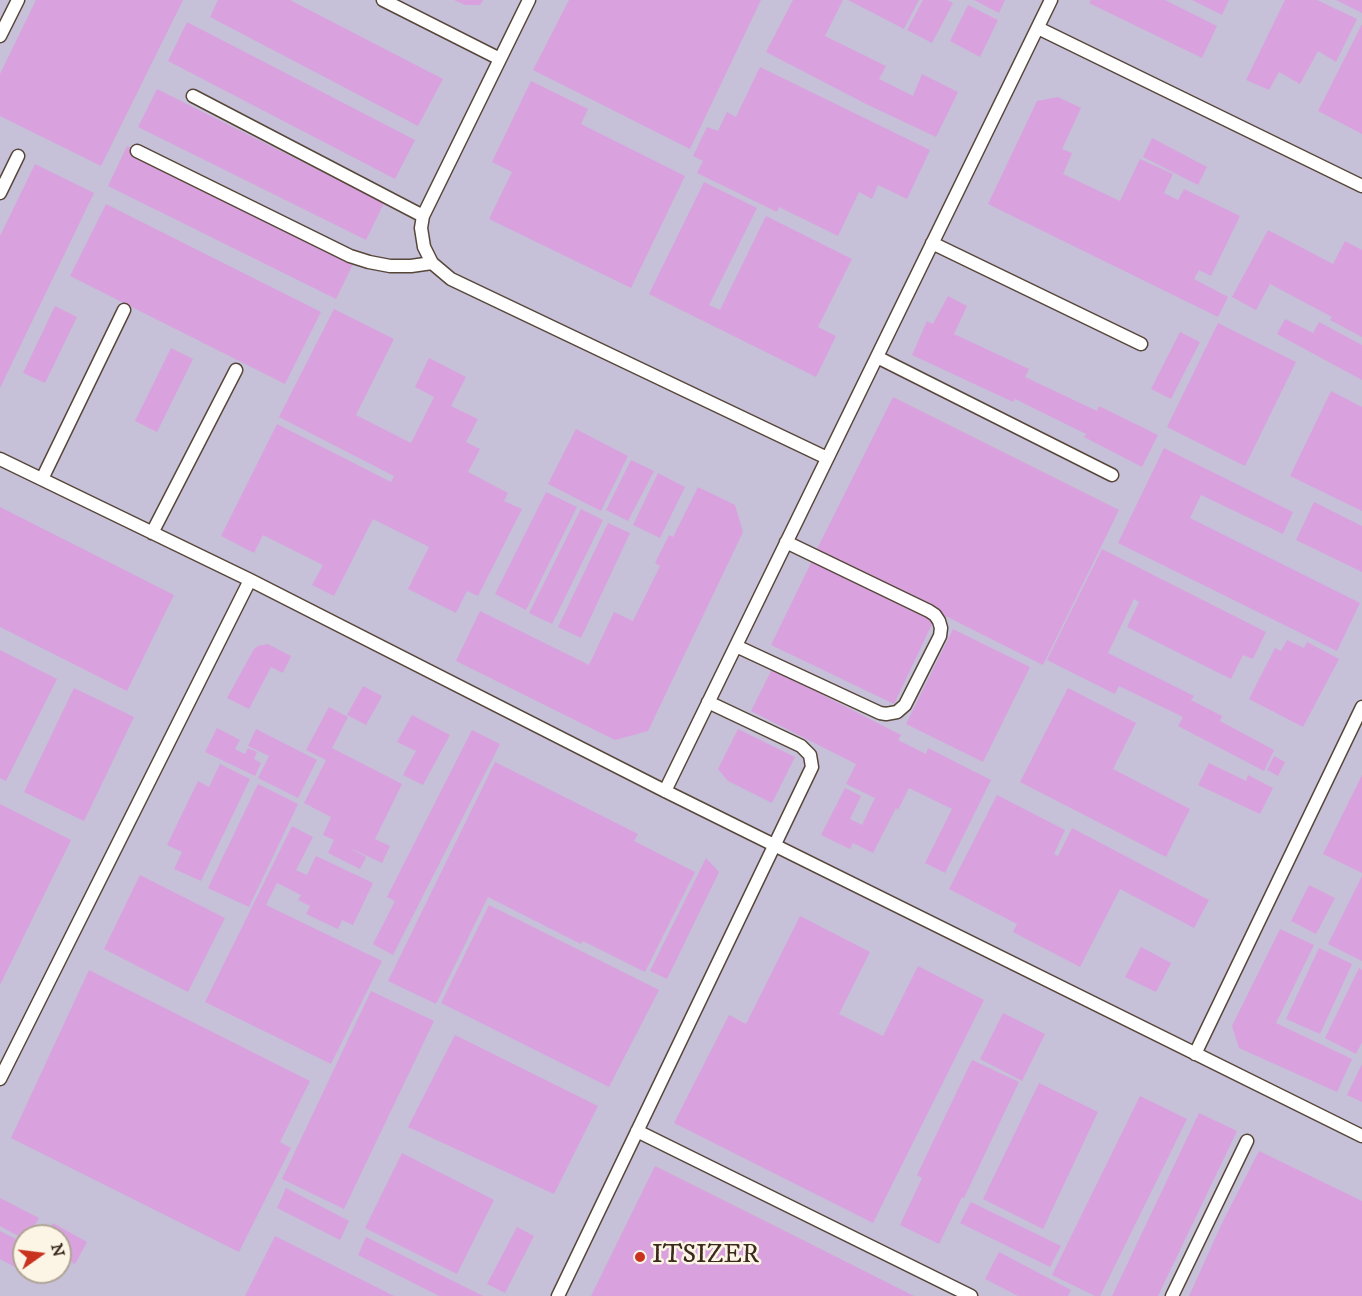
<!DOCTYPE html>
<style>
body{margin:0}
#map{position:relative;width:1362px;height:1296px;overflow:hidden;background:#f3ebd1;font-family:"IM FELL DW Pica",serif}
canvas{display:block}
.north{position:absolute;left:12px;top:1224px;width:60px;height:60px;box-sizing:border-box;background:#fcf5e5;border:2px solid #afa495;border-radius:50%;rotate:76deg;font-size:16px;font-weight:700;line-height:24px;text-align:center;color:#3b2a1e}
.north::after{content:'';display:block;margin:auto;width:21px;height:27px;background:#c8321e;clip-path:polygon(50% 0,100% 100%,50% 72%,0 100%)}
</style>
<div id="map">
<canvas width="1362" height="1296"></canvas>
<div class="north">N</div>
</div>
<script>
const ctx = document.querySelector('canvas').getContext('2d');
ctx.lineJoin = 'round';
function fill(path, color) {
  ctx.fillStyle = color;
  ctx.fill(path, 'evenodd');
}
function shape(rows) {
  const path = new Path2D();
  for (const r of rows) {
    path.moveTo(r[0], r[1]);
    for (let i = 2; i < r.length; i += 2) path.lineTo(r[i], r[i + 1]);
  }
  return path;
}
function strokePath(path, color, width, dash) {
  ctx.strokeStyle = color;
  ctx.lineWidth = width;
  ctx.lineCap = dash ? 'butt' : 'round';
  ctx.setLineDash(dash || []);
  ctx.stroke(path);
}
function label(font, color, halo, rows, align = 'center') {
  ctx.font = font + ' "IM FELL DW Pica",serif';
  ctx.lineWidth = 5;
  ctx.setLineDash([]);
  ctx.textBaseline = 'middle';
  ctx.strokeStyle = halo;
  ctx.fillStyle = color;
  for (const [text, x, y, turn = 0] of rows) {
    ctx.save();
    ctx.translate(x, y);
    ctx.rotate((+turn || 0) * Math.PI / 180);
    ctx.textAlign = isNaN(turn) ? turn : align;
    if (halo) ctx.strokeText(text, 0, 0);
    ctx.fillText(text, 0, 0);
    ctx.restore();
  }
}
const industrial = shape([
 [0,0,1362,0,1362,1296,0,1296],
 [24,1236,60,1236,60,1272,24,1272]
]);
const building = shape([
 [36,0,183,0,101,166,0,116,0,74],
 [218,0,290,0,443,79,418,126,210,17],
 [454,0,483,0,480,5,465,5],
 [569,0,761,0,690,149,533,70],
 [793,0,843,0,825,36,886,66,879,79,913,96,922,74,958,92,936,137,866,104,766,52],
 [848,0,919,0,904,29],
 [923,0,947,0,953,3,932,43,907,30],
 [974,0,1005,0,999,13],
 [1091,0,1165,0,1217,26,1202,58,1089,3],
 [1192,0,1229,0,1222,15],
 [1285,0,1317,0,1357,19,1336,62,1318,51,1300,84,1279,72,1269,90,1246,80],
 [1336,0,1362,0,1362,13],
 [968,5,998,20,980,57,950,41],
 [187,22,415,140,395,179,168,61],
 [1362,24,1362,134,1318,111],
 [760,67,930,150,907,199,878,185,872,199,859,192,838,236,779,207,777,212,697,173,703,161,693,156,707,127,718,131,727,112,736,117],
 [531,81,588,109,581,124,685,176,631,288,489,219,512,172,492,162],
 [157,89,384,203,366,240,138,127],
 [1058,97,1081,108,1062,149,1072,153,1063,174,1120,201,1140,159,1173,174,1164,193,1178,200,1184,189,1240,216,1211,276,1199,270,1194,279,1228,297,1218,317,988,204,1037,101],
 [1152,138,1207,167,1198,185,1143,157],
 [127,146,355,260,336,299,108,186],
 [35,164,94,193,0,388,0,236],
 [704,182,757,208,709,305,720,310,766,216,852,259,818,327,836,336,816,377,649,294],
 [106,204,321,312,285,384,70,276],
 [1268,230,1333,264,1345,241,1362,250,1362,337,1330,320,1332,317,1270,284,1256,310,1232,297],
 [948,296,967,306,954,334,1029,369,1025,377,1097,411,1099,406,1158,435,1142,467,1084,437,1086,434,1015,399,1013,402,912,355,927,321,933,324],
 [55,306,77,317,45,383,23,373],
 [334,309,394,339,356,415,411,443,434,397,415,387,429,358,466,377,451,406,478,419,466,442,480,449,468,472,508,493,504,501,522,509,478,596,467,591,456,613,408,589,429,547,373,519,334,596,312,585,323,565,263,535,254,553,221,536,277,424,391,482,394,476,279,417],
 [1285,319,1313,333,1319,322,1362,345,1362,380,1277,334],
 [1218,323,1296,362,1245,466,1167,427],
 [1180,332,1200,342,1171,399,1151,389],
 [171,348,193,359,157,432,135,421],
 [1331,391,1362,407,1362,511,1290,476],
 [893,397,1119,510,1043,665,816,551],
 [576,429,628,456,601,511,548,484],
 [1164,448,1293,512,1283,534,1201,495,1190,518,1360,603,1337,651,1118,543],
 [631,460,654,471,628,521,606,510],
 [658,473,685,487,660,538,633,525],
 [698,487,735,505,743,532,648,731,615,740,456,661,480,611,589,665,614,612,633,621,660,566,655,563,669,535,673,537],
 [546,492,577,507,526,610,495,594],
 [1314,502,1362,526,1362,572,1296,540],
 [0,507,174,595,127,691,0,627],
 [581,509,603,520,552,624,529,613],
 [608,523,630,533,581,638,558,627],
 [1102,549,1266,632,1253,659,1243,655,1231,679,1127,627,1139,602,1134,599,1108,653,1194,696,1191,700,1222,716,1220,721,1274,750,1264,771,1178,726,1183,717,1119,686,1115,694,1047,660],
 [812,561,934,620,894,704,771,645],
 [953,629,1030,667,983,762,906,724],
 [1287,640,1304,648,1307,642,1339,659,1303,727,1249,699,1275,648,1281,651],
 [268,644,291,656,283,673,271,667,249,709,227,698,254,649,258,646],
 [0,650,57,679,6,781,0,778],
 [772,669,901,735,898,740,926,754,928,748,991,780,945,873,925,863,952,809,909,788,898,810,896,808,873,853,853,843,850,849,821,835,845,788,861,796,850,819,862,825,875,798,846,784,856,764,751,711],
 [363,686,382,696,366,725,347,715],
 [74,688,134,717,84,821,24,792],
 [1068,688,1136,723,1113,769,1190,809,1166,857,1020,782],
 [329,707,348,717,332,748,402,784,375,839,390,846,382,863,348,847,366,857,360,869,328,853,334,840,323,835,331,817,304,803,326,760,306,750],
 [412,715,450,735,423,785,403,775,416,751,397,742],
 [217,728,240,740,235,749,245,754,248,748,257,752,254,759,261,763,255,776,205,752],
 [256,729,317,760,298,798,258,778,269,756,248,746],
 [738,729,795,757,772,803,728,781,718,769],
 [472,730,500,744,393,955,373,944,395,901,387,897],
 [1274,756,1285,762,1278,776,1267,770],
 [495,762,638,834,634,841,695,872,645,972,583,941,581,944,488,897,436,1004,388,981],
 [1209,763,1246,781,1248,775,1273,788,1260,814,1198,785],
 [220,764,250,779,201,881,174,869,182,852,167,845,198,781,209,787],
 [1362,775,1362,873,1323,854],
 [258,784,298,804,249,907,208,888],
 [997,795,1065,830,1054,854,1058,856,1072,828,1209,900,1194,928,1120,889,1080,967,1013,932,1017,924,949,889],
 [0,804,71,840,0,985],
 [292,826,313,837,296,870,307,875,316,856,373,883,353,925,342,920,338,929,306,914,310,906,298,900,301,895,277,883,266,905,382,961,331,1064,205,1002],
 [706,858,719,872,667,979,650,971],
 [140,875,225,918,188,992,104,949],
 [1362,876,1362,961,1328,944],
 [1309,885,1335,898,1316,934,1291,921],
 [489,905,659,990,609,1087,441,1003],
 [800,916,870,952,839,1014,883,1036,918,966,984,1000,873,1223,674,1123,729,1015,746,1024],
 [1280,929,1314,945,1276,1023,1352,1059,1337,1092,1239,1048,1232,1026],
 [1141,947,1171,963,1156,992,1125,977],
 [1319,948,1352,964,1320,1034,1286,1019],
 [1359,968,1362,970,1362,1042,1356,1054,1325,1038],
 [89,970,310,1081,280,1142,291,1148,239,1252,11,1138],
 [371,991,434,1021,344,1209,282,1179],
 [1003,1013,1045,1034,1022,1081,980,1059],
 [455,1035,598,1106,554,1194,408,1127],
 [972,1060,1019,1082,964,1198,962,1197,939,1244,900,1225,922,1178,917,1175],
 [1362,1064,1362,1102,1347,1095],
 [1039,1083,1098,1112,1043,1229,983,1199],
 [1140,1096,1187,1119,1100,1296,1095,1296,1052,1275],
 [1199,1113,1237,1131,1158,1296,1112,1296],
 [1259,1151,1362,1201,1362,1296,1189,1296,1223,1221],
 [402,1153,494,1200,457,1274,365,1228],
 [655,1166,773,1225,914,1296,591,1296],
 [286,1188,349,1221,340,1240,277,1208],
 [0,1198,39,1218,29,1236,24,1236,24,1239,0,1226],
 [971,1202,1061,1246,1050,1267,960,1223],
 [53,1223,87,1242,75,1264,60,1256,60,1236,46,1236],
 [517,1227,534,1236,505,1293,487,1284],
 [0,1231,24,1243,24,1272,52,1272,46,1284,0,1259],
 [275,1236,394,1296,245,1296],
 [366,1237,483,1296,439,1296,358,1255],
 [999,1252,1071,1290,1068,1296,1018,1296,985,1279]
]);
const lane = shape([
 [383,0,500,59],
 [529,0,423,216,421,228,424,247,432,263,451,279,827,458],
 [1038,28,1362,186],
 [0,36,18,0],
 [193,96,423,216],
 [137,151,350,256,369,262,390,266,411,266,432,263],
 [0,193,18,156],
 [932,243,1141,344],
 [877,357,1112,475],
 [0,459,250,580,665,791,1362,1136],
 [42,479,124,310],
 [152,533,236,370],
 [736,646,880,713,886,714,897,712,905,705,940,636,941,628,939,621,935,615,929,611,786,542],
 [665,791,1051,0],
 [1195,1054,1362,707],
 [0,1079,250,580],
 [637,1131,971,1296],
 [558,1296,812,767,810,755,801,746,708,702],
 [1172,1296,1247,1141]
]);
const markers = [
 [640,1257,6,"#c8321e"]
];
const poiNames = [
 ["ITSIZER",652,1257]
];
fill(industrial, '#c6c0d9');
fill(building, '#d9a2df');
strokePath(lane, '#574739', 15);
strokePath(lane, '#fff', 12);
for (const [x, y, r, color] of markers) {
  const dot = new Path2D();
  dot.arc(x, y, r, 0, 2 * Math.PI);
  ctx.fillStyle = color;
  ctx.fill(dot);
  strokePath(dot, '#fcf5e5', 2);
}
label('26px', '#3b2a1e', '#fcf5e5', poiNames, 'left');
</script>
